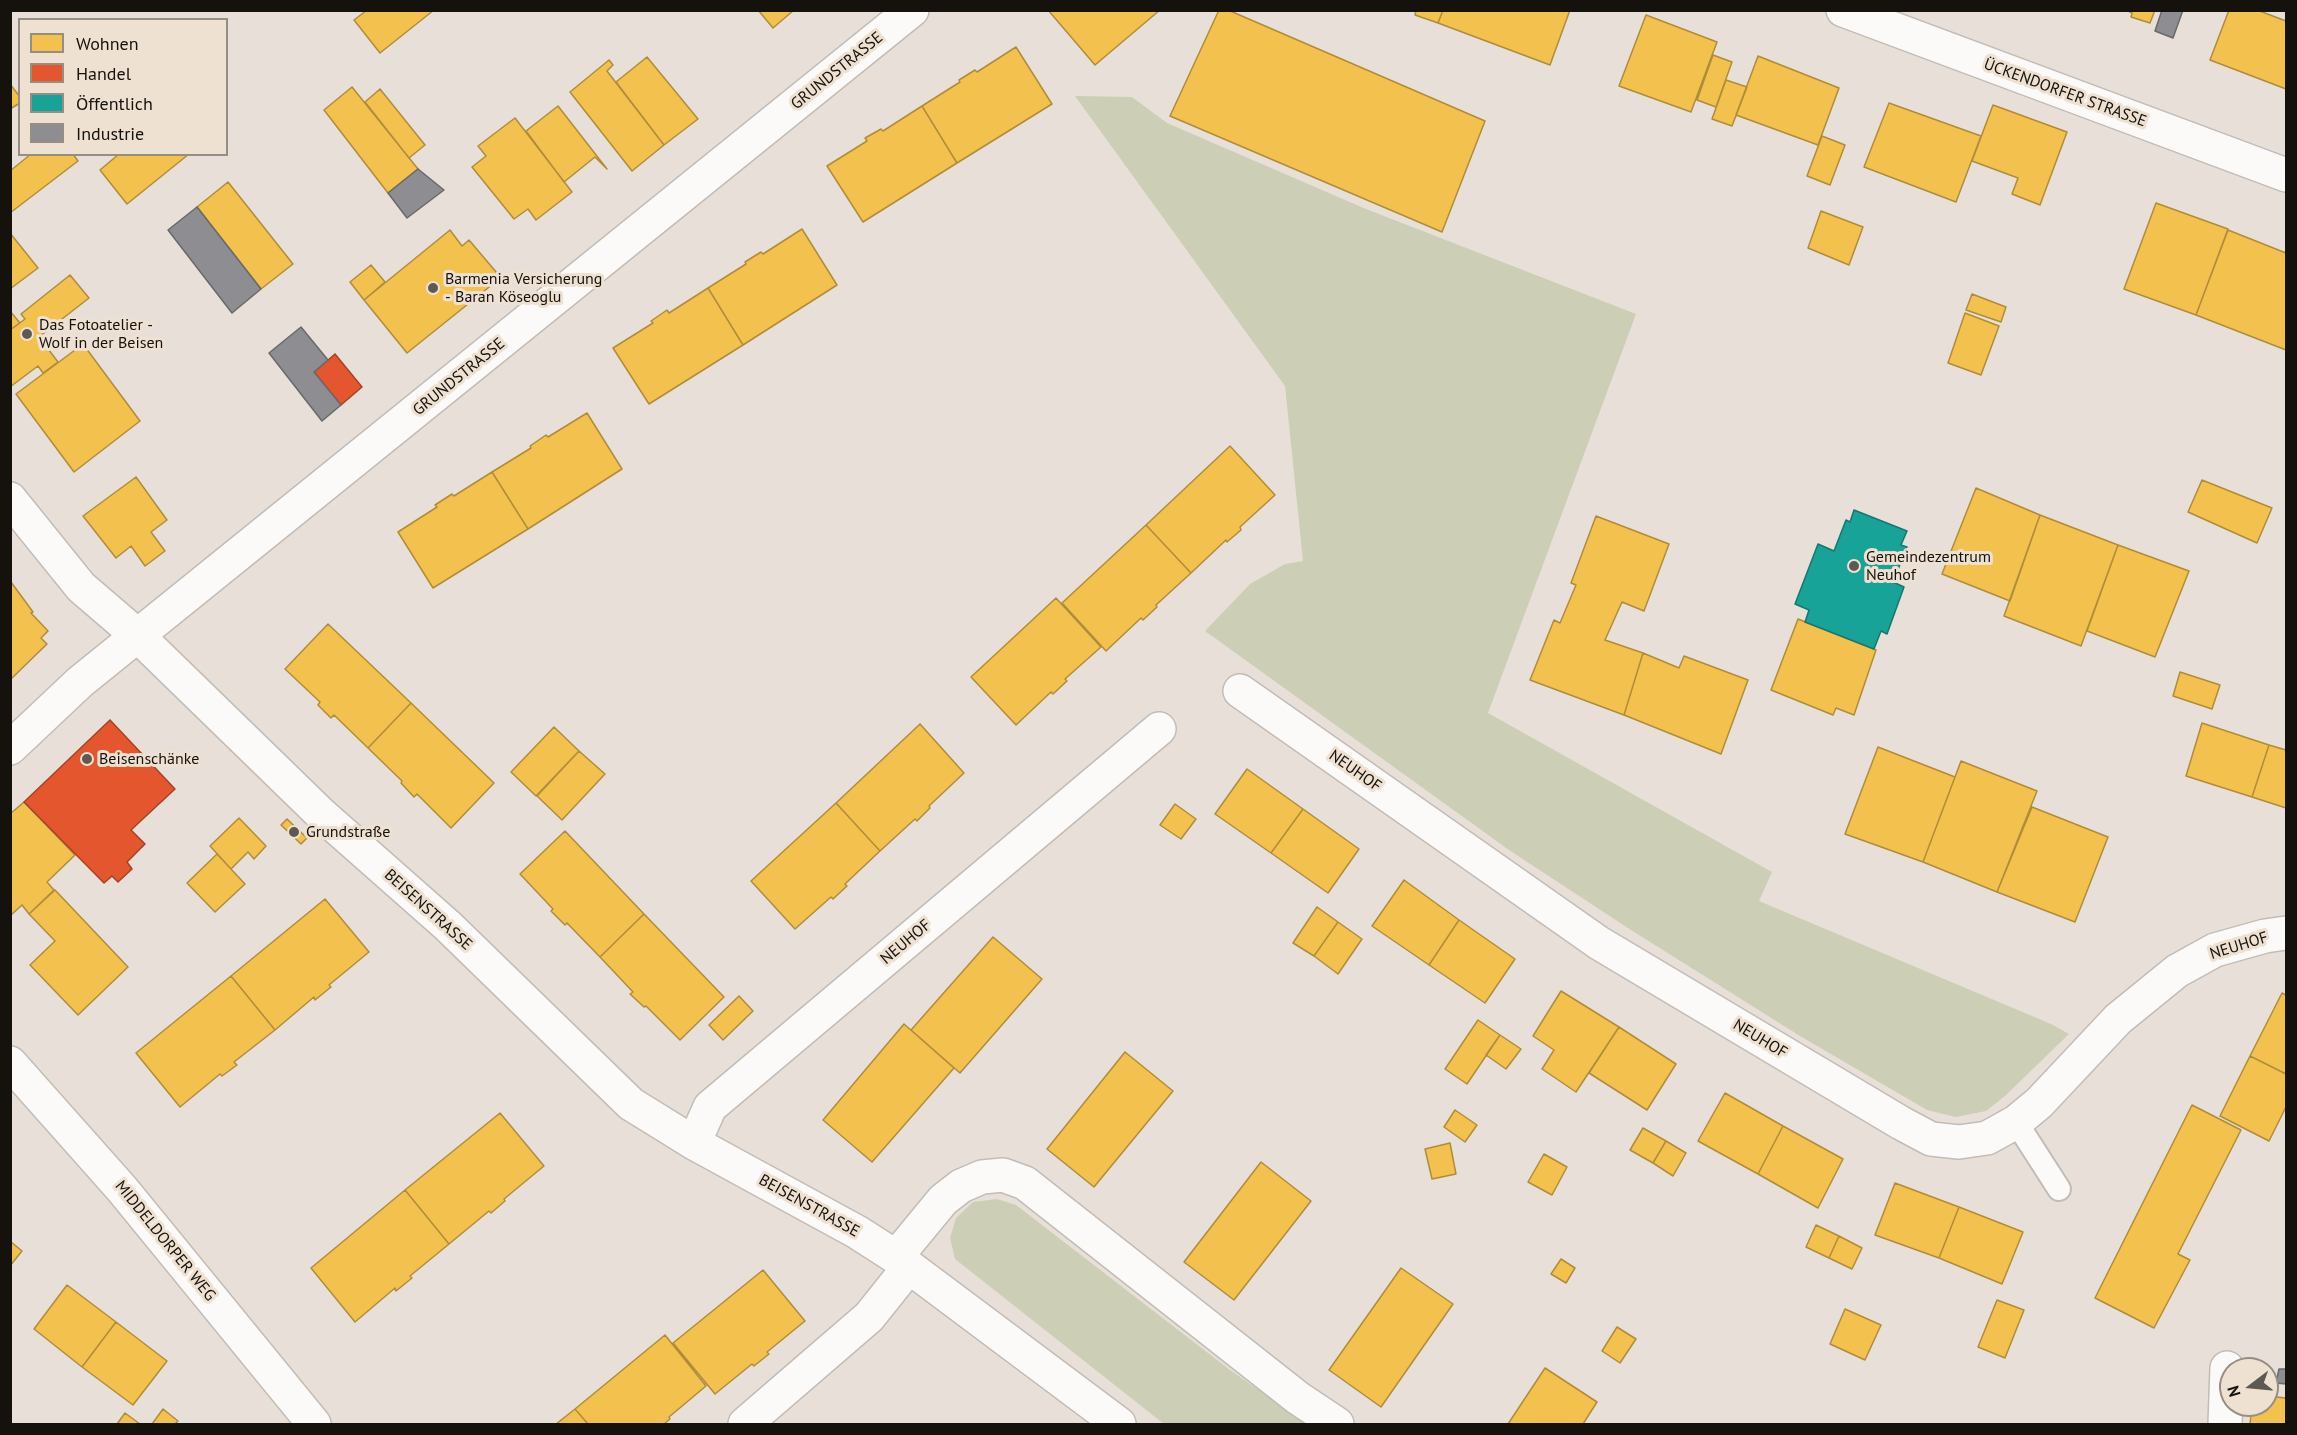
<!DOCTYPE html>
<meta charset="utf-8">
<style>
body{margin:0}
#map{position:relative;width:2297px;height:1435px;overflow:hidden;background:#e8e0d8;font-family:"PT Sans",sans-serif}
canvas{display:block}
.frame{position:absolute;inset:0;border:12px solid #15110c;pointer-events:none}
.legend{position:absolute;left:18px;top:18px;width:210px;height:138px;box-sizing:border-box;background:#eee1d2;border:2px solid #978e83;margin:0;padding:8px 10px;list-style:none;font-size:18px;color:#15110c}
.legend li{display:flex;align-items:center;gap:12px;height:30px}
.legend b{width:30px;border:2px solid #978e83}
.north{position:absolute;left:2219px;top:1357px;width:60px;height:60px;box-sizing:border-box;background:#eee1d2;border:2px solid #978e83;border-radius:50%;rotate:254deg;font-size:16px;font-weight:700;line-height:24px;text-align:center;color:#15110c}
.north::after{content:'';display:block;margin:auto;width:21px;height:27px;background:#5f5953;clip-path:polygon(50% 0,100% 100%,50% 72%,0 100%)}
</style>
<div id="map">
<canvas width="2297" height="1435"></canvas>
<div class="frame"></div>
<ul class="legend">
<li><b style="height:16px;background:#f2c14e"></b>Wohnen</li>
<li><b style="height:16px;background:#e4572e"></b>Handel</li>
<li><b style="height:16px;background:#17a398"></b>Öffentlich</li>
<li><b style="height:16px;background:#8d8d92"></b>Industrie</li>
</ul>
<div class="north">N</div>
</div>
<script>
const ctx = document.querySelector('canvas').getContext('2d');
ctx.lineJoin = 'round';
function fill(path, color) {
  ctx.fillStyle = color;
  ctx.fill(path, 'evenodd');
}
function shape(rows) {
  const path = new Path2D();
  for (const r of rows) {
    path.moveTo(r[0], r[1]);
    for (let i = 2; i < r.length; i += 2) path.lineTo(r[i], r[i + 1]);
  }
  return path;
}
function strokePath(path, color, width, dash) {
  ctx.strokeStyle = color;
  ctx.lineWidth = width;
  ctx.lineCap = dash ? 'butt' : 'round';
  ctx.setLineDash(dash || []);
  ctx.stroke(path);
}
function label(font, color, halo, rows, align = 'center') {
  ctx.font = font + ' "PT Sans",sans-serif';
  ctx.lineWidth = 6;
  ctx.setLineDash([]);
  ctx.textBaseline = 'middle';
  ctx.strokeStyle = halo;
  ctx.fillStyle = color;
  for (const [text, x, y, turn = 0] of rows) {
    ctx.save();
    ctx.translate(x, y);
    ctx.rotate((+turn || 0) * Math.PI / 180);
    ctx.textAlign = isNaN(turn) ? turn : align;
    if (halo) ctx.strokeText(text, 0, 0);
    ctx.fillText(text, 0, 0);
    ctx.restore();
  }
}
const green = shape([
 [1075,96,1132,97,1167,123,1366,209,1636,314,1488,713,1772,872,1759,901,2051,1024,2069,1034,2005,1096,1986,1111,1956,1117,1927,1110,1800,1036,1631,930,1509,850,1205,631,1250,584,1285,564,1303,561,1285,386],
 [997,1199,1016,1205,1230,1370,1308,1424,1164,1424,955,1259,950,1238,956,1218,973,1202]
]);
const homes = shape([
 [367,10,434,10,380,53,354,20,367,10],
 [758,10,794,10,773,28,758,10],
 [1048,10,1160,10,1095,65,1048,10],
 [1219,10,1228,10,1485,121,1442,232,1170,116,1219,10],
 [1416,10,1443,10,1438,23,1415,15,1416,10],
 [1443,10,1570,10,1550,65,1438,23,1443,10],
 [2126,10,2155,10,2150,23,2131,17,2132,13,2126,10],
 [2229,10,2257,10,2286,21,2286,89,2210,60,2229,10],
 [1646,15,1717,42,1691,112,1619,86,1646,15],
 [1016,47,1052,104,957,163,922,106,960,82,959,80,975,70,977,72,1016,47],
 [1713,55,1732,62,1716,107,1697,100,1713,55],
 [1758,56,1839,88,1818,145,1736,115,1758,56],
 [647,57,698,119,664,145,616,82,647,57],
 [609,60,613,65,607,71,664,145,632,171,570,92,609,60],
 [1726,80,1747,87,1732,126,1712,119,1726,80],
 [10,84,20,97,20,103,10,109,10,84],
 [352,87,418,169,388,193,324,110,352,87],
 [380,89,425,145,409,158,365,102,380,89],
 [1889,103,1981,136,1956,202,1864,167,1889,103],
 [1993,105,2067,132,2040,205,2012,194,2018,178,1972,161,1993,105],
 [558,106,607,169,595,157,564,182,526,131,558,106],
 [922,106,957,163,863,222,827,166,867,141,865,138,881,129,883,131,922,106],
 [515,118,572,192,536,220,528,209,514,219,472,167,486,156,478,146,515,118],
 [1822,136,1845,145,1830,185,1807,176,1822,136],
 [31,154,73,154,78,161,10,213,10,171,31,154],
 [119,154,189,154,127,204,100,170,119,154],
 [228,182,293,264,261,289,197,207,228,182],
 [2156,203,2228,229,2196,315,2124,289,2156,203],
 [1821,211,1863,227,1849,265,1808,248,1821,211],
 [802,229,837,285,743,345,708,288,746,264,745,262,761,252,763,254,802,229],
 [450,230,462,246,469,240,497,273,489,279,493,284,407,353,364,300,450,230],
 [2228,230,2286,253,2286,350,2196,315,2228,230],
 [10,233,38,268,10,289,10,233],
 [371,265,385,282,364,300,350,282,371,265],
 [70,275,89,298,39,337,58,362,43,373,38,366,10,387,10,330,25,319,21,314,70,275],
 [708,288,743,345,649,404,613,348,653,323,651,321,667,310,669,313,708,288],
 [1972,294,2006,307,2001,322,1966,310,1972,294],
 [10,311,20,323,10,330,10,311],
 [1965,313,1999,326,1981,375,1948,363,1965,313],
 [83,344,140,421,74,472,16,394,83,344],
 [587,413,622,469,528,529,492,472,531,448,530,446,546,435,548,437,587,413],
 [1230,446,1275,495,1240,527,1241,530,1227,542,1226,540,1191,573,1146,525,1230,446],
 [492,472,528,529,433,588,398,532,437,507,435,505,452,494,454,496,492,472],
 [136,477,167,520,151,532,165,551,145,566,131,546,116,558,83,516,136,477],
 [2202,480,2272,508,2257,543,2188,512,2202,480],
 [1976,488,2040,515,2010,601,1942,574,1976,488],
 [2040,515,2118,545,2081,646,2004,616,2040,515],
 [1596,516,1669,544,1644,611,1622,602,1605,640,1643,653,1624,715,1530,680,1554,620,1560,623,1576,585,1571,583,1596,516],
 [1146,525,1191,573,1156,605,1157,607,1143,620,1141,618,1106,651,1062,603,1146,525],
 [2118,545,2189,571,2155,657,2087,631,2118,545],
 [11,582,33,612,31,613,48,631,41,638,47,644,10,680,11,582],
 [1056,598,1101,647,1065,679,1067,681,1053,694,1051,692,1016,725,971,677,1056,598],
 [1798,619,1876,650,1854,715,1836,708,1833,715,1771,690,1798,619],
 [328,624,411,703,368,748,334,715,331,718,318,705,320,702,285,669,328,624],
 [1643,653,1679,668,1684,656,1748,680,1721,754,1624,715,1643,653],
 [2180,672,2220,685,2212,709,2173,696,2180,672],
 [411,703,494,783,451,828,417,794,414,797,401,783,402,781,368,748,411,703],
 [2202,723,2269,745,2252,797,2186,776,2202,723],
 [920,724,964,773,929,806,930,808,917,821,915,819,880,851,836,803,920,724],
 [554,727,579,751,536,796,511,772,554,727],
 [2269,745,2286,750,2286,808,2252,797,2269,745],
 [1878,747,1955,777,1923,862,1845,834,1878,747],
 [579,751,605,774,562,820,537,796,579,751],
 [1961,761,2037,791,1997,892,1923,862,1961,761],
 [1247,769,1303,809,1271,853,1215,814,1247,769],
 [24,802,75,855,47,882,54,890,29,914,22,905,10,916,10,814,24,802],
 [836,803,880,851,845,884,847,886,833,899,831,897,795,929,751,881,836,803],
 [1175,804,1196,819,1181,839,1160,825,1175,804],
 [2032,807,2108,837,2075,922,1997,892,2032,807],
 [1303,809,1359,849,1328,893,1271,853,1303,809],
 [239,818,266,846,254,859,248,852,231,869,210,846,239,818],
 [287,819,307,838,301,844,281,825,287,819],
 [565,831,644,914,600,957,567,923,565,925,551,911,553,909,520,874,565,831],
 [217,854,245,884,215,912,187,883,217,854],
 [1404,880,1459,920,1429,965,1372,926,1404,880],
 [55,890,128,967,78,1015,30,965,55,941,29,914,55,890],
 [325,899,369,952,329,985,331,987,315,1000,314,997,275,1030,231,976,325,899],
 [1317,907,1338,922,1314,956,1293,943,1317,907],
 [644,914,724,997,680,1040,646,1006,644,1007,630,994,633,992,600,957,644,914],
 [1459,920,1515,959,1485,1003,1429,965,1459,920],
 [1338,922,1362,939,1338,974,1314,956,1338,922],
 [993,937,1042,979,960,1073,911,1030,993,937],
 [231,976,275,1030,234,1062,237,1065,222,1076,220,1074,180,1107,136,1053,231,976],
 [1561,991,1619,1027,1576,1092,1542,1069,1554,1050,1533,1036,1561,991],
 [2282,993,2286,995,2286,1074,2250,1056,2282,993],
 [739,996,753,1011,723,1040,709,1025,739,996],
 [1478,1020,1500,1035,1467,1084,1445,1069,1478,1020],
 [904,1024,954,1068,872,1162,823,1120,904,1024],
 [1619,1027,1676,1064,1647,1110,1589,1073,1619,1027],
 [1500,1035,1521,1049,1506,1069,1486,1055,1500,1035],
 [1125,1052,1173,1091,1094,1187,1047,1149,1125,1052],
 [2250,1056,2286,1074,2286,1107,2269,1141,2220,1116,2250,1056],
 [1725,1093,1783,1126,1758,1174,1698,1141,1725,1093],
 [2192,1105,2241,1130,2178,1254,2190,1260,2154,1328,2095,1298,2192,1105],
 [1455,1110,1477,1125,1465,1142,1444,1127,1455,1110],
 [500,1113,544,1166,504,1199,505,1201,491,1213,489,1211,449,1244,405,1190,500,1113],
 [1783,1126,1843,1159,1818,1208,1758,1174,1783,1126],
 [1643,1128,1666,1141,1653,1163,1630,1150,1643,1128],
 [1666,1141,1686,1153,1673,1176,1653,1163,1666,1141],
 [1450,1143,1456,1174,1432,1179,1425,1149,1450,1143],
 [1544,1154,1567,1167,1552,1195,1528,1182,1544,1154],
 [1261,1162,1311,1201,1234,1300,1184,1262,1261,1162],
 [1895,1183,1959,1207,1939,1258,1875,1235,1895,1183],
 [405,1190,449,1244,410,1276,412,1278,396,1291,395,1288,355,1322,311,1268,405,1190],
 [1959,1207,2023,1232,2002,1284,1939,1258,1959,1207],
 [1816,1225,1839,1236,1829,1258,1806,1247,1816,1225],
 [1839,1236,1862,1248,1852,1269,1829,1258,1839,1236],
 [10,1241,22,1251,10,1266,10,1241],
 [1561,1259,1575,1268,1566,1283,1551,1274,1561,1259],
 [1401,1268,1453,1304,1381,1407,1329,1370,1401,1268],
 [763,1270,805,1321,767,1352,769,1354,754,1366,752,1364,715,1394,673,1343,763,1270],
 [67,1285,116,1322,82,1367,34,1329,67,1285],
 [1997,1300,2024,1310,2005,1358,1978,1347,1997,1300],
 [1845,1309,1881,1325,1865,1360,1830,1344,1845,1309],
 [116,1322,167,1361,133,1405,82,1367,116,1322],
 [1617,1327,1636,1339,1620,1363,1602,1351,1617,1327],
 [665,1335,706,1386,669,1417,670,1419,664,1424,588,1424,575,1409,665,1335],
 [1545,1368,1597,1402,1583,1424,1508,1424,1545,1368],
 [2267,1396,2286,1398,2286,1424,2250,1424,2252,1405,2267,1405,2267,1396],
 [163,1409,178,1421,175,1424,152,1424,163,1409],
 [575,1409,588,1424,556,1424,575,1409],
 [125,1413,140,1424,117,1424,125,1413]
]);
const shops = shape([
 [335,354,362,387,341,405,314,372,335,354],
 [110,720,175,789,131,830,145,844,127,862,132,869,118,882,112,876,104,883,24,802,110,720]
]);
const public = shape([
 [1854,510,1907,531,1901,545,1907,547,1893,582,1904,587,1887,634,1881,631,1874,649,1805,622,1809,610,1795,604,1818,544,1834,551,1846,520,1850,522,1854,510]
]);
const industry = shape([
 [2162,10,2183,10,2173,38,2155,31,2162,10],
 [418,169,444,190,407,218,388,193,418,169],
 [197,207,261,289,232,313,168,230,197,207],
 [301,327,328,360,314,372,341,405,322,421,269,353,301,327],
 [2279,1369,2286,1369,2286,1384,2276,1383,2279,1369]
]);
const lane = shape([
 [2016,1122,2059,1189]
]);
const street = shape([
 [1843,10,2286,175],
 [10,499,81,587,138,636,320,813,448,926,631,1104,694,1143,857,1232,896,1257,1119,1424],
 [1240,691,1599,943,1901,1123,1931,1139,1959,1142,1987,1138,2016,1122,2039,1103,2118,1019,2177,971,2215,950,2265,936,2286,933],
 [10,748,80,682,912,10],
 [10,1063,122,1189,314,1424],
 [694,1143,710,1107,1159,729],
 [896,1257,943,1200,961,1186,982,1177,1003,1175,1025,1183,1298,1398,1337,1424],
 [745,1424,869,1317,909,1267],
 [2225,1424,2227,1368]
]);
const markers = [
 [433,288,6,"#5f5953"],
 [27,334,6,"#5f5953"],
 [1854,566,6,"#5f5953"],
 [87,759,6,"#5f5953"],
 [294,832,6,"#5f5953"]
];
const streetNames = [
 ["GRUNDSTRASSE",837,71,-39],
 ["ÜCKENDORFER STRASSE",2065,93,20],
 ["GRUNDSTRASSE",459,377,-39],
 ["NEUHOF",1355,771,35],
 ["BEISENSTRASSE",428,910,42],
 ["NEUHOF",906,942,-40],
 ["NEUHOF",2239,946,-17],
 ["NEUHOF",1760,1039,31],
 ["BEISENSTRASSE",809,1206,29],
 ["MIDDELDORPER WEG",165,1241,51]
];
const poiNames = [
 ["Barmenia Versicherung",445,279],
 ["- Baran Köseoglu",445,297],
 ["Das Fotoatelier -",39,325],
 ["Wolf in der Beisen",39,343],
 ["Gemeindezentrum",1866,557],
 ["Neuhof",1866,575],
 ["Beisenschänke",99,759],
 ["Grundstraße",306,832]
];
fill(green, '#ccceb5');
fill(homes, '#f2c14e');
strokePath(homes, '#b08c3a', 1.5);
fill(shops, '#e4572e');
strokePath(shops, '#a64224', 1.5);
fill(public, '#17a398');
strokePath(public, '#16776e', 1.5);
fill(industry, '#8d8d92');
strokePath(industry, '#69686a', 1.5);
strokePath(lane, '#c2bcb7', 26);
strokePath(street, '#c2bcb7', 36);
strokePath(lane, '#fcfaf9', 22);
strokePath(street, '#fcfaf9', 33);
for (const [x, y, r, color] of markers) {
  const dot = new Path2D();
  dot.arc(x, y, r, 0, 2 * Math.PI);
  ctx.fillStyle = color;
  ctx.fill(dot);
  strokePath(dot, '#eee1d2', 2);
}
label('16px', '#15110c', '#eee1d2', streetNames);
label('16px', '#15110c', '#eee1d2', poiNames, 'left');
</script>
